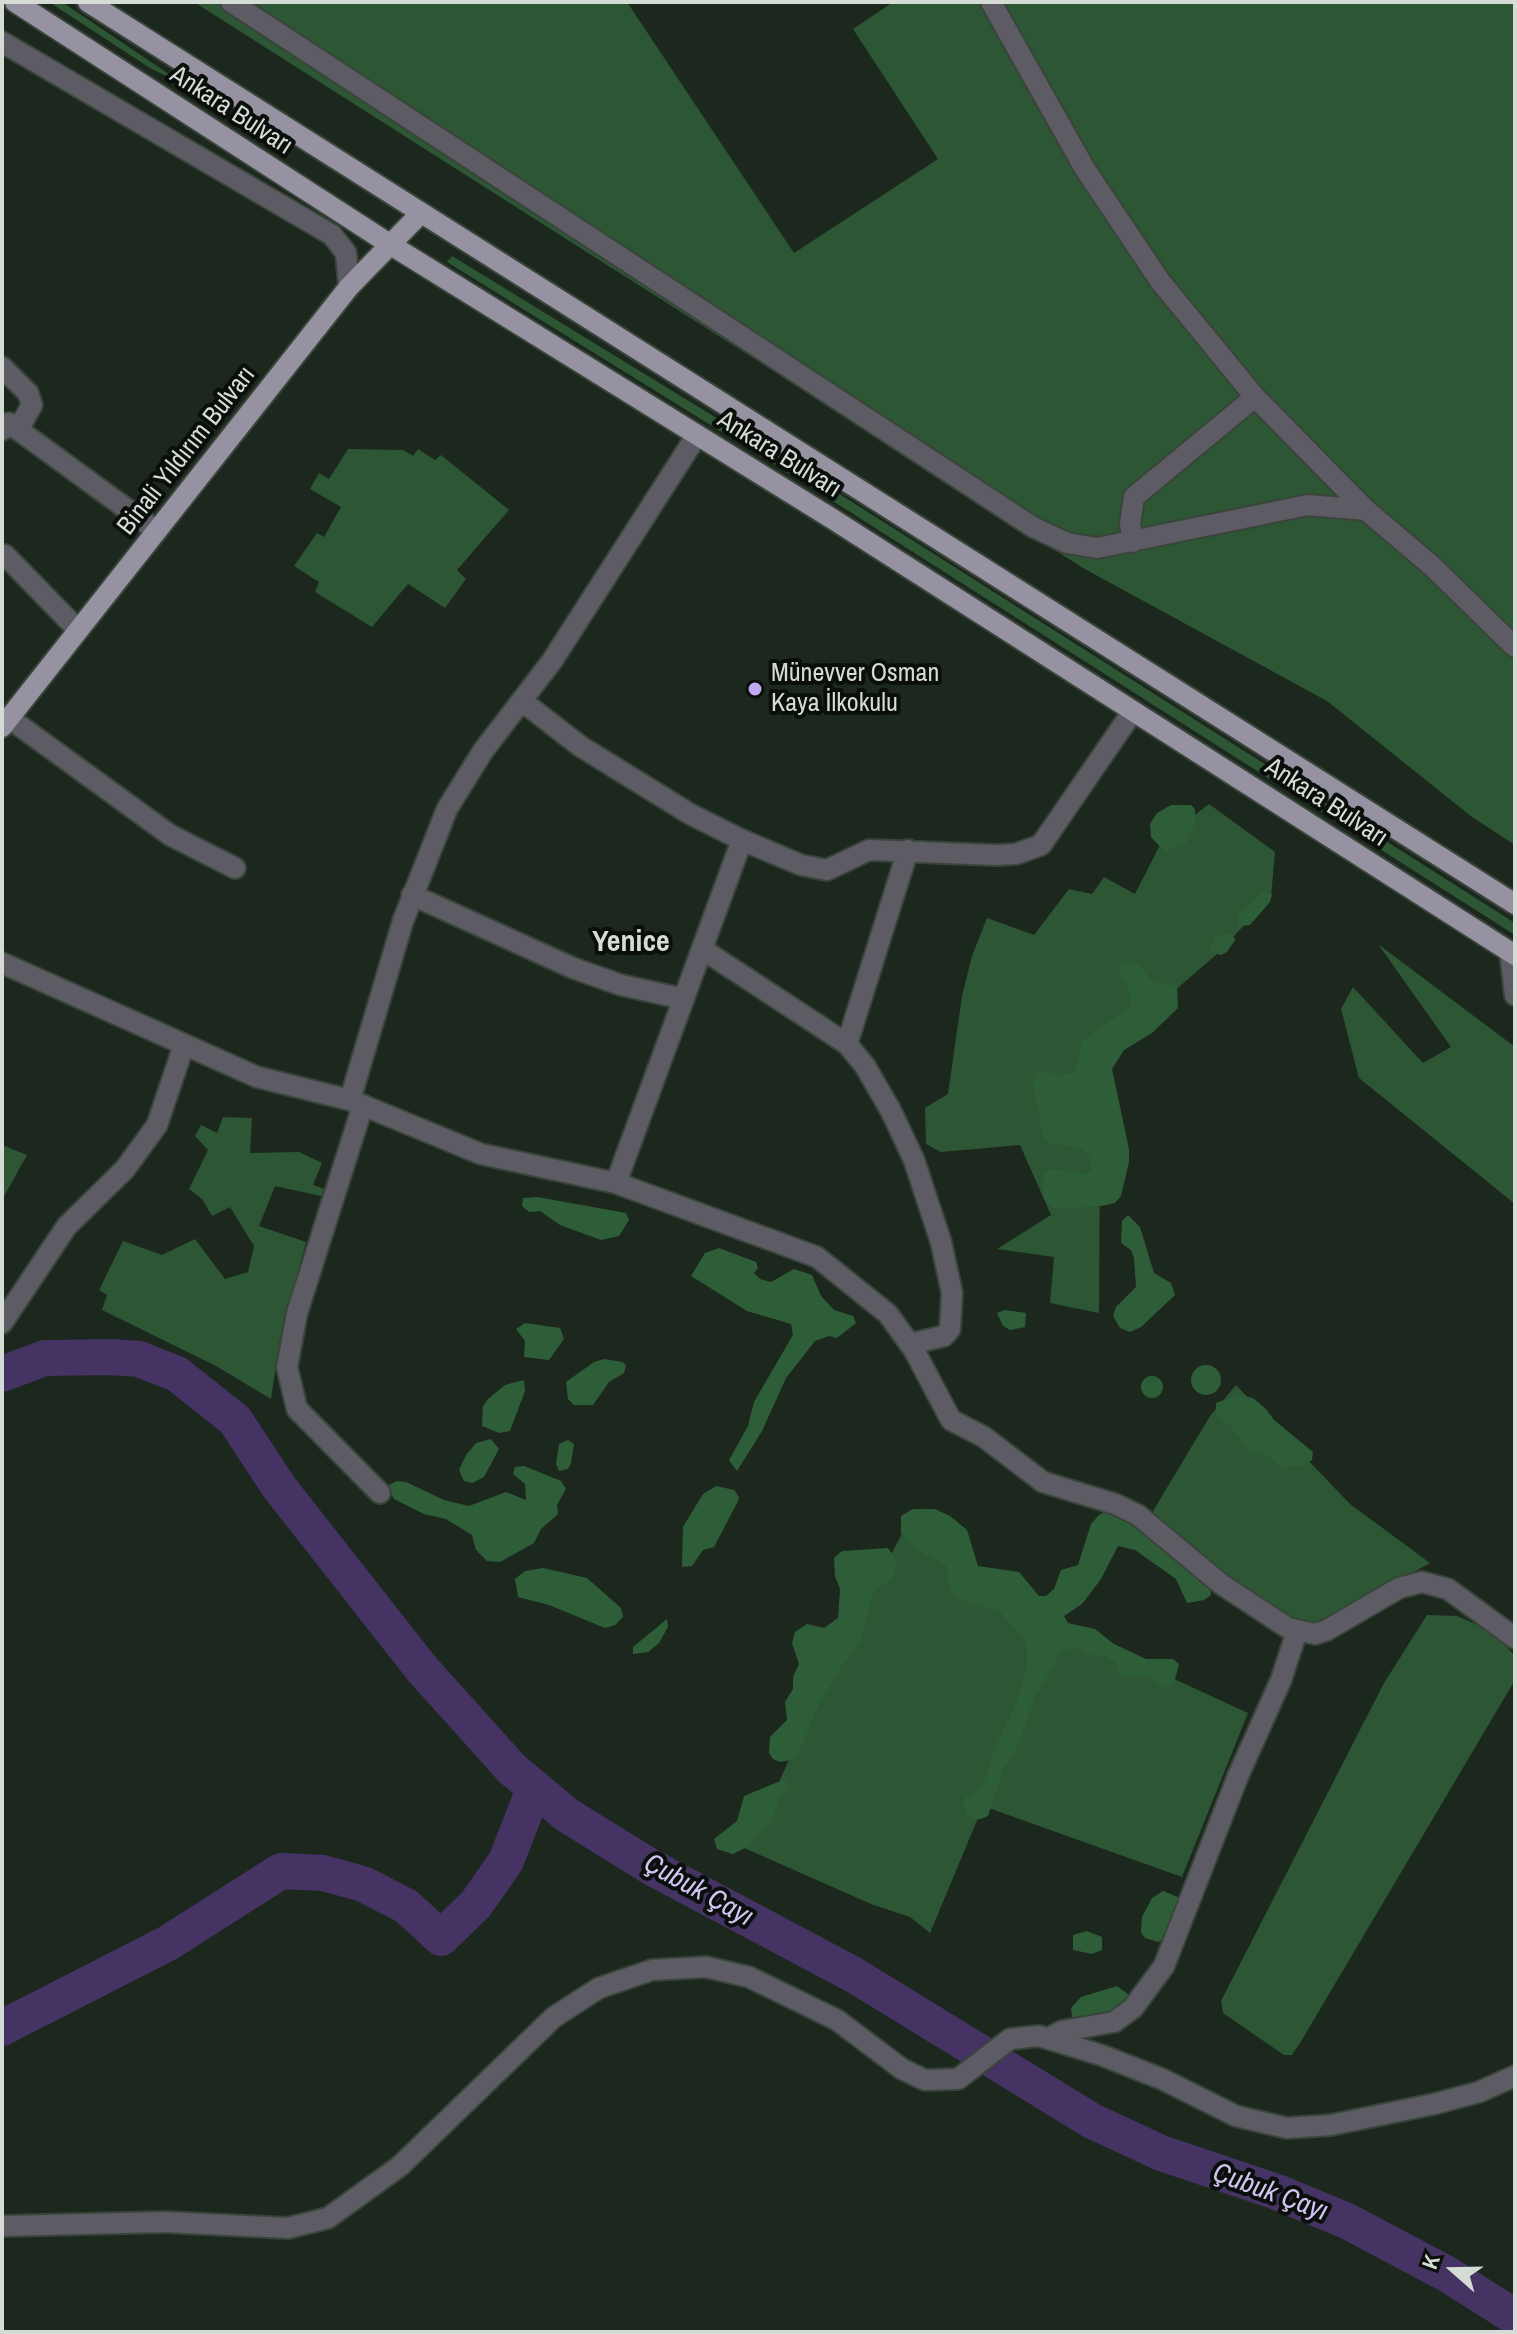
<!DOCTYPE html>
<meta charset="utf-8">
<style>
body{margin:0}
#map{position:relative;width:1517px;height:2334px;overflow:hidden;background:#1c281d;font-family:"Archivo Narrow",sans-serif}
canvas{display:block}
.frame{position:absolute;inset:0;border:4px solid #d4dcd5;pointer-events:none}
.north{position:absolute;left:1413px;top:2230px;width:80px;height:80px;-webkit-text-stroke:6px #0a0f0b;paint-order:stroke;rotate:290deg;font-size:22px;font-weight:700;line-height:32px;text-align:center;color:#d4dcd5}
.north::after{content:'';display:block;margin:auto;width:28px;height:36px;background:#d4dcd5;clip-path:polygon(50% 0,100% 100%,50% 72%,0 100%)}
</style>
<div id="map">
<canvas width="1517" height="2334"></canvas>
<div class="frame"></div>
<div class="north">K</div>
</div>
<script>
const ctx = document.querySelector('canvas').getContext('2d');
ctx.lineJoin = 'round';
function fill(path, color) {
  ctx.fillStyle = color;
  ctx.fill(path, 'evenodd');
}
function shape(rows) {
  const path = new Path2D();
  for (const r of rows) {
    if (r.length === 3) {
      path.moveTo(r[0] + r[2], r[1]);
      path.arc(r[0], r[1], r[2], 0, 2 * Math.PI);
      continue;
    }
    path.moveTo(r[0], r[1]);
    for (let i = 2; i < r.length; i += 2) path.lineTo(r[i], r[i + 1]);
  }
  return path;
}
function strokePath(path, color, width, dash) {
  ctx.strokeStyle = color;
  ctx.lineWidth = width;
  ctx.lineCap = dash ? 'butt' : 'round';
  ctx.setLineDash(dash || []);
  ctx.stroke(path);
}
function label(font, color, halo, rows, align = 'center') {
  ctx.font = font + ' "Archivo Narrow",sans-serif';
  ctx.lineWidth = 8;
  ctx.setLineDash([]);
  ctx.textBaseline = 'middle';
  ctx.strokeStyle = halo;
  ctx.fillStyle = color;
  for (const [text, x, y, turn = 0] of rows) {
    ctx.save();
    ctx.translate(x, y);
    ctx.rotate((+turn || 0) * Math.PI / 180);
    ctx.textAlign = isNaN(turn) ? turn : align;
    if (halo) ctx.strokeText(text, 0, 0);
    ctx.fillText(text, 0, 0);
    ctx.restore();
  }
}
const green = shape([
 [49,2,62,2,188,87,150,68],
 [194,2,627,2,794,253,938,159,853,29,893,2,1515,2,1515,845,1472,817,1327,701,1083,568],
 [452,256,808,474,1515,923,1515,935,806,484,447,262],
 [348,449,403,450,413,456,418,449,435,460,441,455,509,510,457,570,466,579,445,608,408,584,372,627,315,592,319,582,294,566,317,533,324,537,341,507,310,489,319,473,329,479],
 [1209,804,1275,852,1271,897,1217,954,1106,1050,1100,1132,1099,1313,1050,1303,1054,1257,997,1249,1051,1215,1020,1145,941,1152,926,1144,925,1108,948,1094,962,996,972,956,987,918,1034,935,1069,889,1092,894,1104,877,1135,894,1163,839],
 [1378,944,1515,1047,1515,1204,1359,1078,1341,1009,1353,987,1423,1063,1451,1047],
 [223,1117,252,1118,250,1153,299,1152,322,1163,313,1185,325,1189,321,1196,275,1186,259,1226,306,1242,280,1339,271,1399,216,1366,102,1310,107,1295,99,1290,123,1241,162,1255,195,1239,225,1279,248,1272,254,1246,230,1207,212,1216,202,1199,189,1189,208,1150,195,1136,201,1125,217,1133],
 [2,1145,27,1155,2,1200],
 [1236,1385,1350,1504,1430,1563,1318,1626,1287,1619,1257,1602,1150,1516,1210,1416],
 [906,1526,1055,1624,1248,1713,1182,1877,983,1806,930,1933,910,1917,871,1904,742,1847,779,1782,824,1682],
 [1427,1615,1457,1616,1492,1631,1515,1656,1515,1680,1300,2043,1292,2055,1284,2055,1223,2013,1221,2001,1384,1683]
]);
const forest = shape([
 [1171,805,1191,805,1195,809,1195,824,1186,843,1165,852,1151,837,1150,824,1157,813],
 [1262,892,1272,894,1270,902,1250,925,1238,926,1238,915],
 [1232,933,1235,940,1227,952,1221,955,1209,951,1215,936],
 [1126,961,1139,965,1151,980,1177,986,1178,1008,1152,1033,1124,1050,1112,1069,1129,1149,1129,1162,1121,1196,1115,1203,1101,1206,1056,1209,1047,1204,1043,1196,1045,1173,1051,1169,1088,1174,1092,1168,1089,1156,1082,1149,1049,1143,1043,1138,1033,1082,1039,1070,1059,1075,1075,1072,1082,1041,1131,1006,1129,988,1119,972,1119,965],
 [537,1197,626,1213,629,1220,619,1236,601,1240,560,1225,540,1211,529,1212,522,1206,523,1198],
 [1128,1215,1140,1227,1154,1273,1171,1283,1175,1295,1141,1327,1130,1332,1120,1328,1113,1316,1116,1307,1136,1287,1134,1258,1131,1250,1121,1243,1122,1221],
 [719,1248,756,1262,758,1268,754,1273,760,1279,771,1282,794,1269,812,1275,821,1296,834,1310,853,1316,856,1323,837,1338,829,1336,815,1341,786,1378,762,1431,737,1471,729,1460,748,1426,754,1402,793,1335,791,1324,747,1311,691,1276,705,1253],
 [1005,1310,1026,1313,1025,1327,1010,1330,1003,1326,997,1313],
 [525,1323,560,1328,564,1339,549,1360,524,1357,525,1341,516,1329],
 [604,1359,623,1362,626,1366,624,1373,609,1382,593,1405,574,1405,568,1399,566,1382,594,1362],
 [1206,1380,15],
 [1152,1387,11],
 [524,1380,525,1391,510,1431,499,1433,482,1426,483,1406,488,1399,505,1385],
 [1238,1395,1253,1398,1266,1409,1274,1420,1313,1452,1312,1460,1304,1466,1280,1467,1269,1456,1248,1450,1230,1425,1216,1416,1216,1403],
 [491,1439,499,1449,484,1477,472,1483,464,1481,459,1470,466,1455,476,1443],
 [568,1440,574,1444,571,1463,568,1469,559,1471,556,1464,559,1444],
 [524,1466,561,1481,566,1489,557,1505,558,1514,541,1529,534,1543,500,1562,487,1561,476,1550,472,1535,446,1519,424,1514,394,1499,387,1486,397,1481,406,1482,444,1500,469,1506,506,1492,526,1500,525,1484,513,1474,515,1467],
 [716,1486,734,1490,739,1497,737,1503,714,1547,703,1550,692,1566,682,1567,683,1527,703,1494],
 [913,1509,935,1509,950,1516,967,1530,978,1566,1019,1572,1039,1596,1046,1596,1054,1589,1061,1570,1078,1565,1091,1524,1099,1515,1110,1510,1121,1514,1210,1586,1211,1595,1204,1600,1187,1603,1176,1579,1135,1550,1118,1546,1101,1579,1082,1604,1064,1616,1068,1623,1095,1629,1114,1644,1146,1659,1173,1659,1179,1664,1174,1683,1162,1688,1148,1676,1120,1675,1114,1661,1105,1656,1087,1655,1080,1648,1062,1650,1036,1696,1016,1749,1003,1770,988,1816,981,1819,972,1820,966,1815,964,1803,966,1797,979,1791,987,1775,991,1757,1016,1703,1027,1665,1027,1648,1024,1639,1000,1612,961,1600,950,1590,946,1565,913,1548,901,1533,901,1516],
 [888,1548,896,1559,895,1572,892,1579,877,1588,872,1597,860,1643,841,1667,818,1707,796,1759,780,1762,773,1759,769,1753,770,1737,787,1720,785,1702,793,1689,793,1677,799,1664,792,1643,795,1632,807,1624,824,1628,838,1618,840,1589,835,1576,834,1558,842,1551],
 [543,1568,587,1578,621,1608,623,1617,615,1625,605,1628,549,1605,518,1597,515,1579,525,1571],
 [667,1619,668,1627,659,1643,648,1652,633,1654,633,1647],
 [785,1779,789,1789,781,1795,770,1823,755,1836,751,1845,733,1854,717,1849,714,1839,737,1821,744,1796],
 [1163,1891,1185,1900,1168,1937,1158,1942,1145,1938,1141,1932,1142,1917,1152,1898],
 [1087,1931,1102,1937,1102,1950,1092,1954,1073,1950,1073,1935],
 [1117,1986,1128,1994,1127,2002,1112,2014,1077,2020,1072,2017,1071,2008,1081,1997]
]);
const river = shape([
 [2,1374,45,1358,111,1357,139,1359,177,1374,235,1420,279,1487,422,1669,512,1769,567,1815,651,1867,854,1975,1092,2121,1161,2153,1277,2192,1347,2221,1447,2274,1515,2317],
 [2,2028,168,1943,281,1871,323,1873,363,1884,406,1906,441,1938,476,1904,506,1861,534,1789]
]);
const minor = shape([
 [231,2,1033,527,1067,543,1097,548,1308,505,1366,510,1432,566,1515,647],
 [991,2,1085,169,1160,281,1255,397,1366,510],
 [2,42,332,235,346,253,349,287],
 [2,367,28,393,32,405,18,430],
 [2,430,9,423,157,531],
 [1133,542,1130,524,1134,497,1255,397],
 [5,555,78,630],
 [522,701,580,746,690,814,742,840,801,865,827,870,869,850,996,855,1016,854,1041,845,1133,711],
 [9,718,170,835,235,868],
 [412,895,573,968,621,985,684,999],
 [702,949,847,1044,865,1066,891,1111,914,1160,941,1242,952,1293,950,1329,944,1336,910,1344],
 [1510,952,1515,995],
 [2,963,257,1077,350,1100,481,1154,616,1183,817,1257,888,1314,914,1350,951,1420,984,1437,1043,1482,1115,1504,1138,1515,1221,1584,1288,1628,1315,1634,1327,1630,1399,1588,1422,1582,1448,1589,1515,1638],
 [847,1044,908,850],
 [350,1100,403,921,447,809,483,751,552,661,697,435],
 [363,1105,297,1313,287,1367,297,1409,380,1493],
 [616,1183,742,840],
 [2,1323,67,1226,125,1169,157,1125,184,1045],
 [1049,2038,1062,2031,1114,2022,1133,2008,1164,1966,1238,1776,1281,1680,1297,1631],
 [2,2226,165,2222,288,2228,328,2218,400,2166,554,2017,599,1988,652,1970,706,1967,749,1977,837,2020,902,2069,925,2080,958,2079,1010,2039,1039,2036,1101,2055,1162,2079,1236,2116,1287,2128,1331,2125,1434,2104,1479,2092,1515,2076]
]);
const major = shape([
 [15,2,391,245,831,518,1515,955],
 [88,2,1515,904],
 [2,727,349,287,420,214]
]);
const markers = [
 [755,689,8,"#c0a8f3"]
];
const streetNames = [
 ["Ankara Bulvarı",231,111,33],
 ["Binali Yıldırım Bulvarı",187,451,-52],
 ["Ankara Bulvarı",779,455,32],
 ["Ankara Bulvarı",1326,803,33]
];
const poiNames = [
 ["Münevver Osman",771,674],
 ["Kaya İlkokulu",771,704]
];
const waterNames = [
 ["Çubuk Çayı",698,1891,29],
 ["Çubuk Çayı",1270,2193,20]
];
const quarterNames = [
 ["Yenice",631,943]
];
fill(green, '#2c5634');
fill(forest, '#2e5e37');
strokePath(river, '#443363', 36);
strokePath(minor, '#39453a', 24);
strokePath(major, '#39453a', 24);
strokePath(minor, '#5d5b63', 20);
strokePath(major, '#9692a1', 20);
for (const [x, y, r, color] of markers) {
  const dot = new Path2D();
  dot.arc(x, y, r, 0, 2 * Math.PI);
  ctx.fillStyle = color;
  ctx.fill(dot);
  strokePath(dot, '#0a0f0b', 3);
}
label('26px', '#d4dcd5', '#0a0f0b', streetNames);
label('26px', '#d4dcd5', '#0a0f0b', poiNames, 'left');
label('italic 28px', '#d2c3f3', '#0a0f0b', waterNames);
label('bold 30px', '#d4dcd5', '#0a0f0b', quarterNames);
</script>
